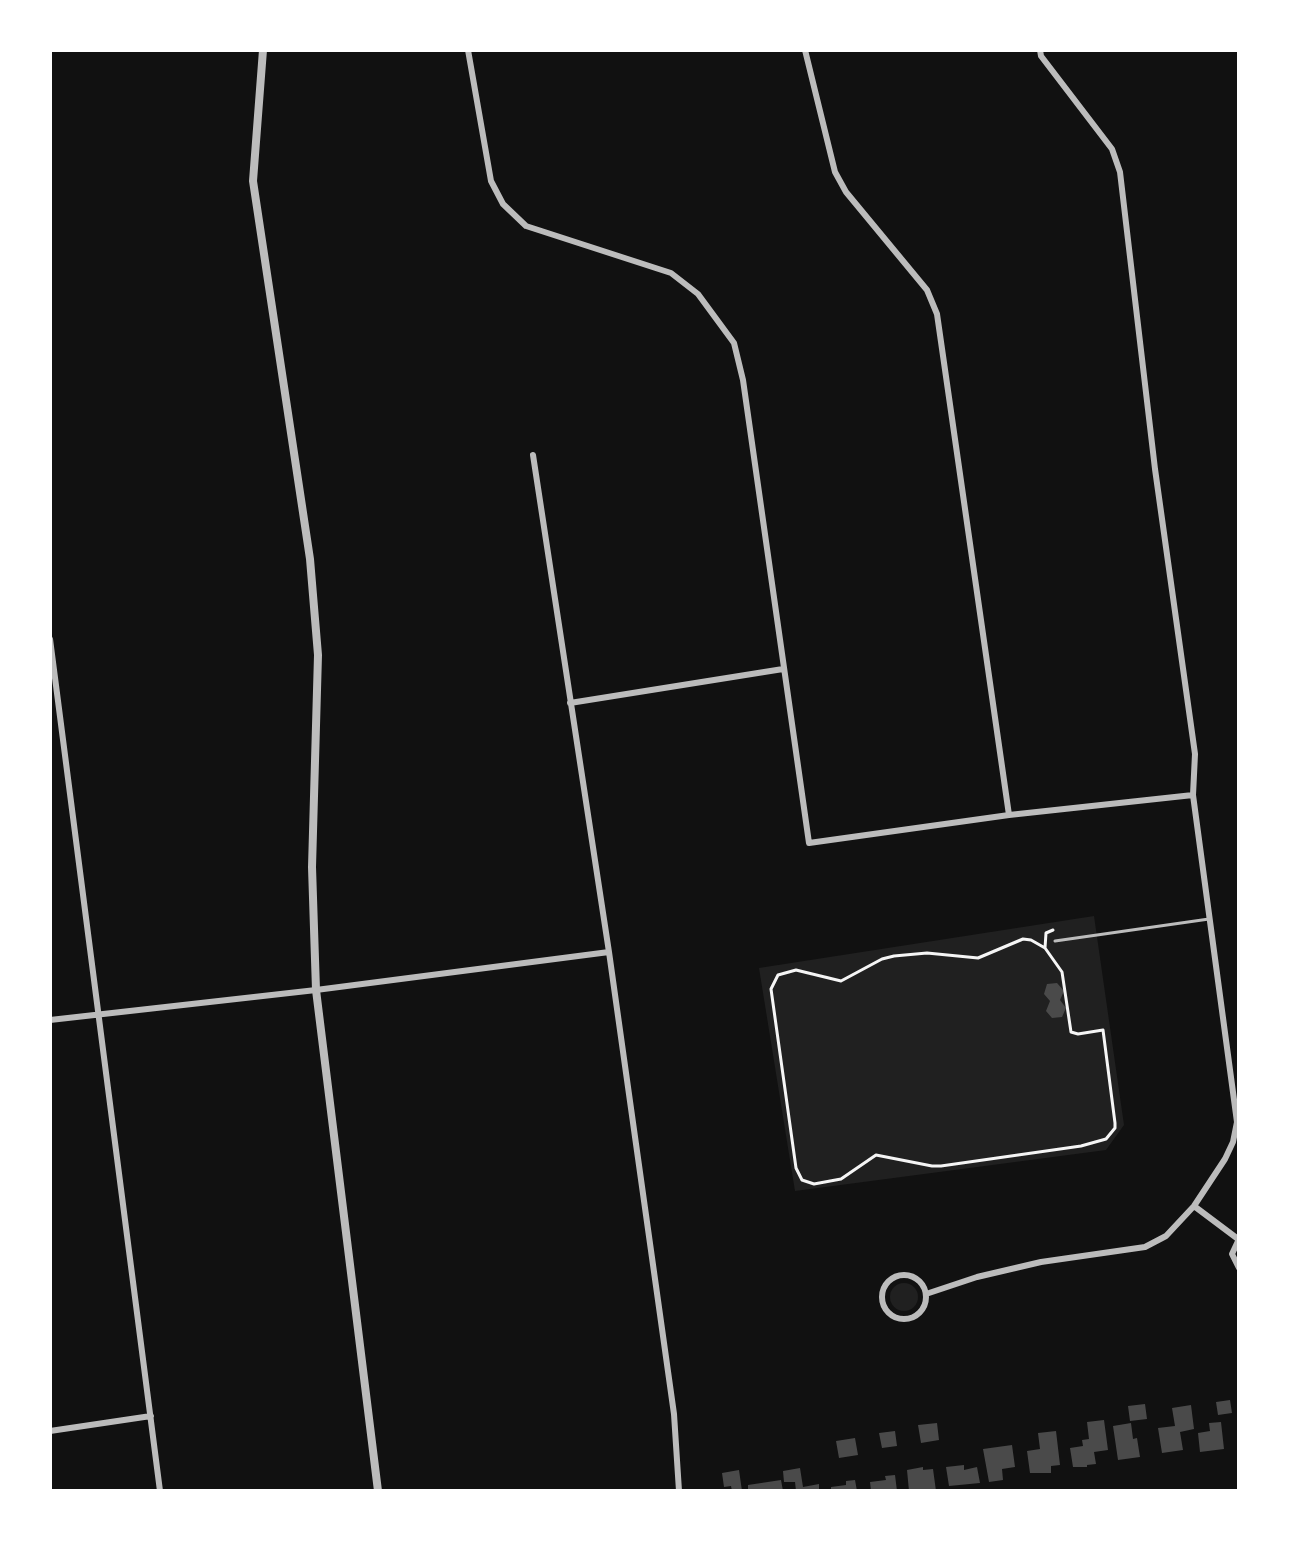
<!DOCTYPE html>
<style>
body{margin:0}
#map{position:relative;width:1289px;height:1541px;overflow:hidden;background:#111;font-family:"Zilla Slab",serif}
canvas{display:block}
.frame{position:absolute;inset:0;border:52px solid #fff;pointer-events:none}
</style>
<div id="map">
<canvas width="1289" height="1541"></canvas>
<div class="frame"></div>
</div>
<script>
const ctx = document.querySelector('canvas').getContext('2d');
ctx.lineJoin = 'round';
function fill(path, color) {
  ctx.fillStyle = color;
  ctx.fill(path, 'evenodd');
}
function shape(rows) {
  const path = new Path2D();
  for (const r of rows) {
    if (r.length === 3) {
      path.moveTo(r[0] + r[2], r[1]);
      path.arc(r[0], r[1], r[2], 0, 2 * Math.PI);
      continue;
    }
    path.moveTo(r[0], r[1]);
    for (let i = 2; i < r.length; i += 2) path.lineTo(r[i], r[i + 1]);
  }
  return path;
}
function strokePath(path, color, width, dash) {
  ctx.strokeStyle = color;
  ctx.lineWidth = width;
  ctx.lineCap = dash ? 'butt' : 'round';
  ctx.setLineDash(dash || []);
  ctx.stroke(path);
}
const green = shape([
 [1094,916,1124,1125,1106,1150,795,1191,759,968],
 [904,1297,14]
]);
const building = shape([
 [1057,983,1064,991,1060,1000,1066,1008,1062,1017,1052,1018,1046,1011,1050,1001,1044,994,1047,984],
 [1230,1400,1232,1413,1218,1415,1216,1402],
 [1145,1404,1147,1419,1130,1421,1128,1406],
 [1191,1405,1194,1429,1180,1432,1183,1450,1162,1453,1158,1428,1175,1426,1172,1408],
 [1104,1420,1108,1450,1094,1452,1096,1464,1087,1465,1087,1467,1073,1467,1070,1448,1083,1446,1082,1440,1089,1439,1087,1422],
 [1221,1422,1224,1449,1200,1452,1198,1433,1210,1431,1209,1423],
 [937,1423,939,1440,921,1443,918,1425],
 [1131,1423,1133,1439,1137,1438,1140,1457,1118,1460,1113,1426],
 [895,1431,897,1446,882,1448,879,1433],
 [1056,1431,1060,1465,1051,1466,1051,1473,1030,1473,1027,1451,1040,1449,1038,1433],
 [855,1438,858,1455,839,1458,836,1441],
 [1012,1445,1015,1467,1002,1469,1003,1480,989,1482,983,1449],
 [964,1465,964,1470,977,1467,980,1483,949,1486,946,1467],
 [923,1467,923,1470,933,1469,936,1491,909,1491,907,1470],
 [800,1468,803,1487,819,1484,819,1491,796,1491,795,1482,784,1482,783,1471],
 [739,1470,742,1491,732,1491,731,1486,724,1487,722,1473],
 [895,1475,897,1491,871,1491,870,1482,886,1480,885,1476],
 [781,1480,783,1491,748,1491,748,1485],
 [855,1480,857,1491,831,1491,831,1487,846,1485,846,1481]
]);
const path = shape([
 [1045,948,1031,940,1023,939,978,958,927,953,894,956,882,959,841,981,796,970,778,975,771,989,796,1168,802,1180,814,1184,841,1179,876,1155,932,1166,941,1166,1081,1146,1106,1139,1115,1128,1115,1123,1103,1030,1078,1034,1071,1032,1062,972,1045,948,1046,933,1053,930]
]);
const service = shape([
 [1055,941,1209,919]
]);
const minor = shape([
 [468,50,491,181,503,204,526,226,671,273,698,294,734,343,743,380,809,843,1009,815,1193,795],
 [805,50,835,172,846,192,927,290,937,314,1009,815],
 [533,455,609,952,674,1414,679,1491],
 [50,639,160,1491],
 [570,703,783,669],
 [50,1020,316,990,609,952],
 [1194,1206,1238,1239],
 [1239,1239,1232,1254,1239,1268],
 [904,1297,22],
 [926,1294,977,1277,1041,1262,1145,1247,1166,1236,1194,1206,1225,1159,1233,1142,1237,1122,1193,795,1195,754,1155,469,1120,172,1112,149,1041,56,1040,50],
 [50,1431,151,1416]
]);
const tertiary = shape([
 [263,50,253,181,310,559,318,655,312,867,316,990,378,1491]
]);
fill(green, '#202020');
fill(building, '#4a4a4a');
strokePath(path, '#f5f5f5', 3);
strokePath(service, '#bcbcbc', 3);
strokePath(minor, '#bcbcbc', 6);
strokePath(tertiary, '#bcbcbc', 8);
</script>
